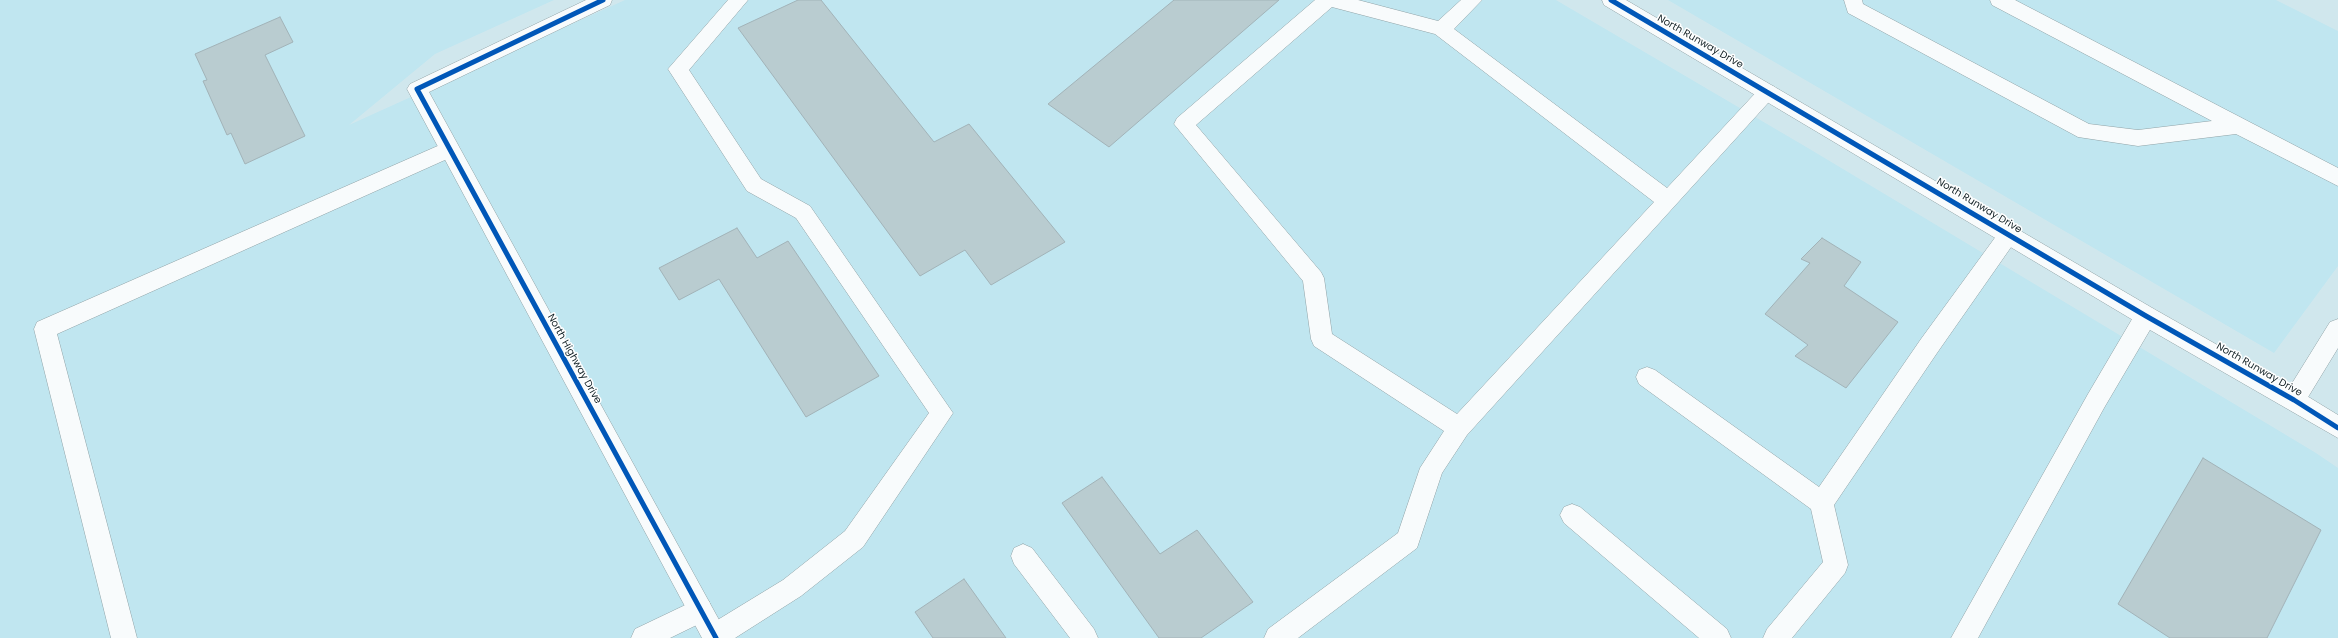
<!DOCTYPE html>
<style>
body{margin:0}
canvas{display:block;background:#d0e7ed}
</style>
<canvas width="2338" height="638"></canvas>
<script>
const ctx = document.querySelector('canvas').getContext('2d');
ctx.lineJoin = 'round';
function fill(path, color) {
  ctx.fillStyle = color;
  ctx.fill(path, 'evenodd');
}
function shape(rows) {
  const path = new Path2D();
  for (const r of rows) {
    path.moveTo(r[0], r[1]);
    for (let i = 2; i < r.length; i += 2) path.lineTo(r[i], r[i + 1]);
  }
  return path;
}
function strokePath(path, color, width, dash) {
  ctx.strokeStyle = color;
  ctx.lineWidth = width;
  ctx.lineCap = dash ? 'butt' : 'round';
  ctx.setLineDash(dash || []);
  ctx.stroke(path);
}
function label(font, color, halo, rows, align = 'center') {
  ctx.font = font + ' Poppins,sans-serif';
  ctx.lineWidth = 3;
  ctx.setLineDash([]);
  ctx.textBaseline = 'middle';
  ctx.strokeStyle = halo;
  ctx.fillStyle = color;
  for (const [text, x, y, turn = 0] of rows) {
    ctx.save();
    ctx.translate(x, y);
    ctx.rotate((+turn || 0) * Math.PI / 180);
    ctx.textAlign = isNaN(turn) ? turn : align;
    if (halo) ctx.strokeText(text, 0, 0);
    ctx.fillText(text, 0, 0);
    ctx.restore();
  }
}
const built = shape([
 [0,0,554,0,435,54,349,125,625,0,1556,0,1813,151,2316,453,2338,468,2338,638,0,638],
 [1668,0,2276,0,2338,31,2338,266,2274,353]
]);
const building = shape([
 [798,0,821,0,934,142,969,124,1065,242,991,285,965,250,920,276,738,28,798,0],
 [1174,0,1279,0,1109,147,1048,104,1174,0],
 [280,17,293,42,265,55,305,136,245,164,231,133,227,135,203,81,207,80,195,54,280,17],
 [737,228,757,258,788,241,879,376,806,417,719,279,679,300,659,268,737,228],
 [1822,238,1861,262,1844,286,1898,322,1846,388,1795,356,1808,345,1765,314,1810,263,1801,259,1822,238],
 [2203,458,2321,530,2267,638,2170,638,2118,604,2203,458],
 [1102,477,1160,554,1197,530,1253,602,1201,638,1159,638,1062,503,1102,477],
 [964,579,1006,638,933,638,915,612,964,579]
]);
const service = shape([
 [728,0,748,0,689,70,761,179,810,206,953,413,863,547,801,596,735,638,703,638,706,627,783,580,845,531,929,413,796,218,747,191,668,69,728,0],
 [1315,0,1358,0,1438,21,1461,0,1482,0,1454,29,1667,188,1761,87,1768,84,1775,87,1778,92,1467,435,1442,473,1417,548,1298,638,1264,638,1268,629,1398,533,1420,468,1444,431,1314,346,1311,339,1303,281,1174,124,1177,118,1315,0],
 [1332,7,1435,34,1654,202,1457,414,1332,334,1324,278,1321,272,1196,125,1332,7],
 [1844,0,1862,0,1863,4,2089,124,2138,130,2212,121,1992,5,1990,0,2015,0,2338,168,2338,186,2236,134,2138,146,2078,137,1848,13,1844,0],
 [449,141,456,143,459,149,456,155,57,334,137,638,111,638,34,329,37,322,449,141],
 [2009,225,2016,228,2020,234,2016,240,1937,353,1834,505,1848,565,1845,573,1792,638,1763,638,1767,629,1823,562,1811,509,1639,384,1636,377,1639,370,1647,367,1655,370,1819,487,1921,339,2002,228,2009,225],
 [2146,307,2154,309,2157,316,2154,323,2104,408,1978,638,1951,638,2088,394,2138,309,2146,307],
 [1572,504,1580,507,1727,629,1731,638,1699,638,1564,523,1560,515,1564,507,1572,504],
 [1023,544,1032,548,1094,629,1098,638,1070,638,1014,564,1011,556,1014,548,1023,544],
 [700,598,709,601,712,610,709,619,670,638,631,638,635,629,700,598]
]);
const minor = shape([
 [586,0,612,0,610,5,429,92,729,638,702,638,407,89,410,84,586,0],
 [2338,319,2338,348,2302,407,2294,410,2286,407,2283,400,2286,393,2330,322,2338,319]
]);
const tertiary = shape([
 [1602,0,1626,0,2154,309,2302,393,2338,415,2338,438,2138,323,1604,5,1602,0]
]);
const cycleway = shape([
 [603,0,417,89,716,638],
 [1611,0,2146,316,2294,400,2338,428]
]);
const streetNames = [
 ["North Runway Drive",1700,42,30],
 ["North Runway Drive",1979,206,31],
 ["North Highway Drive",574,359,61],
 ["North Runway Drive",2259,370,30]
];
fill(built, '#c0e6f0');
fill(building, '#b9ccd0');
strokePath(building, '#a2b3b8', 1);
strokePath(service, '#91a3a7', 1);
strokePath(minor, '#91a3a7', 1);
strokePath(tertiary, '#91a3a7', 1);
fill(service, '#f8fbfc');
fill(minor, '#f8fbfc');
fill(tertiary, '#f8fbfc');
strokePath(cycleway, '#0057b8', 5);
label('10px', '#112025', '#fff', streetNames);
</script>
